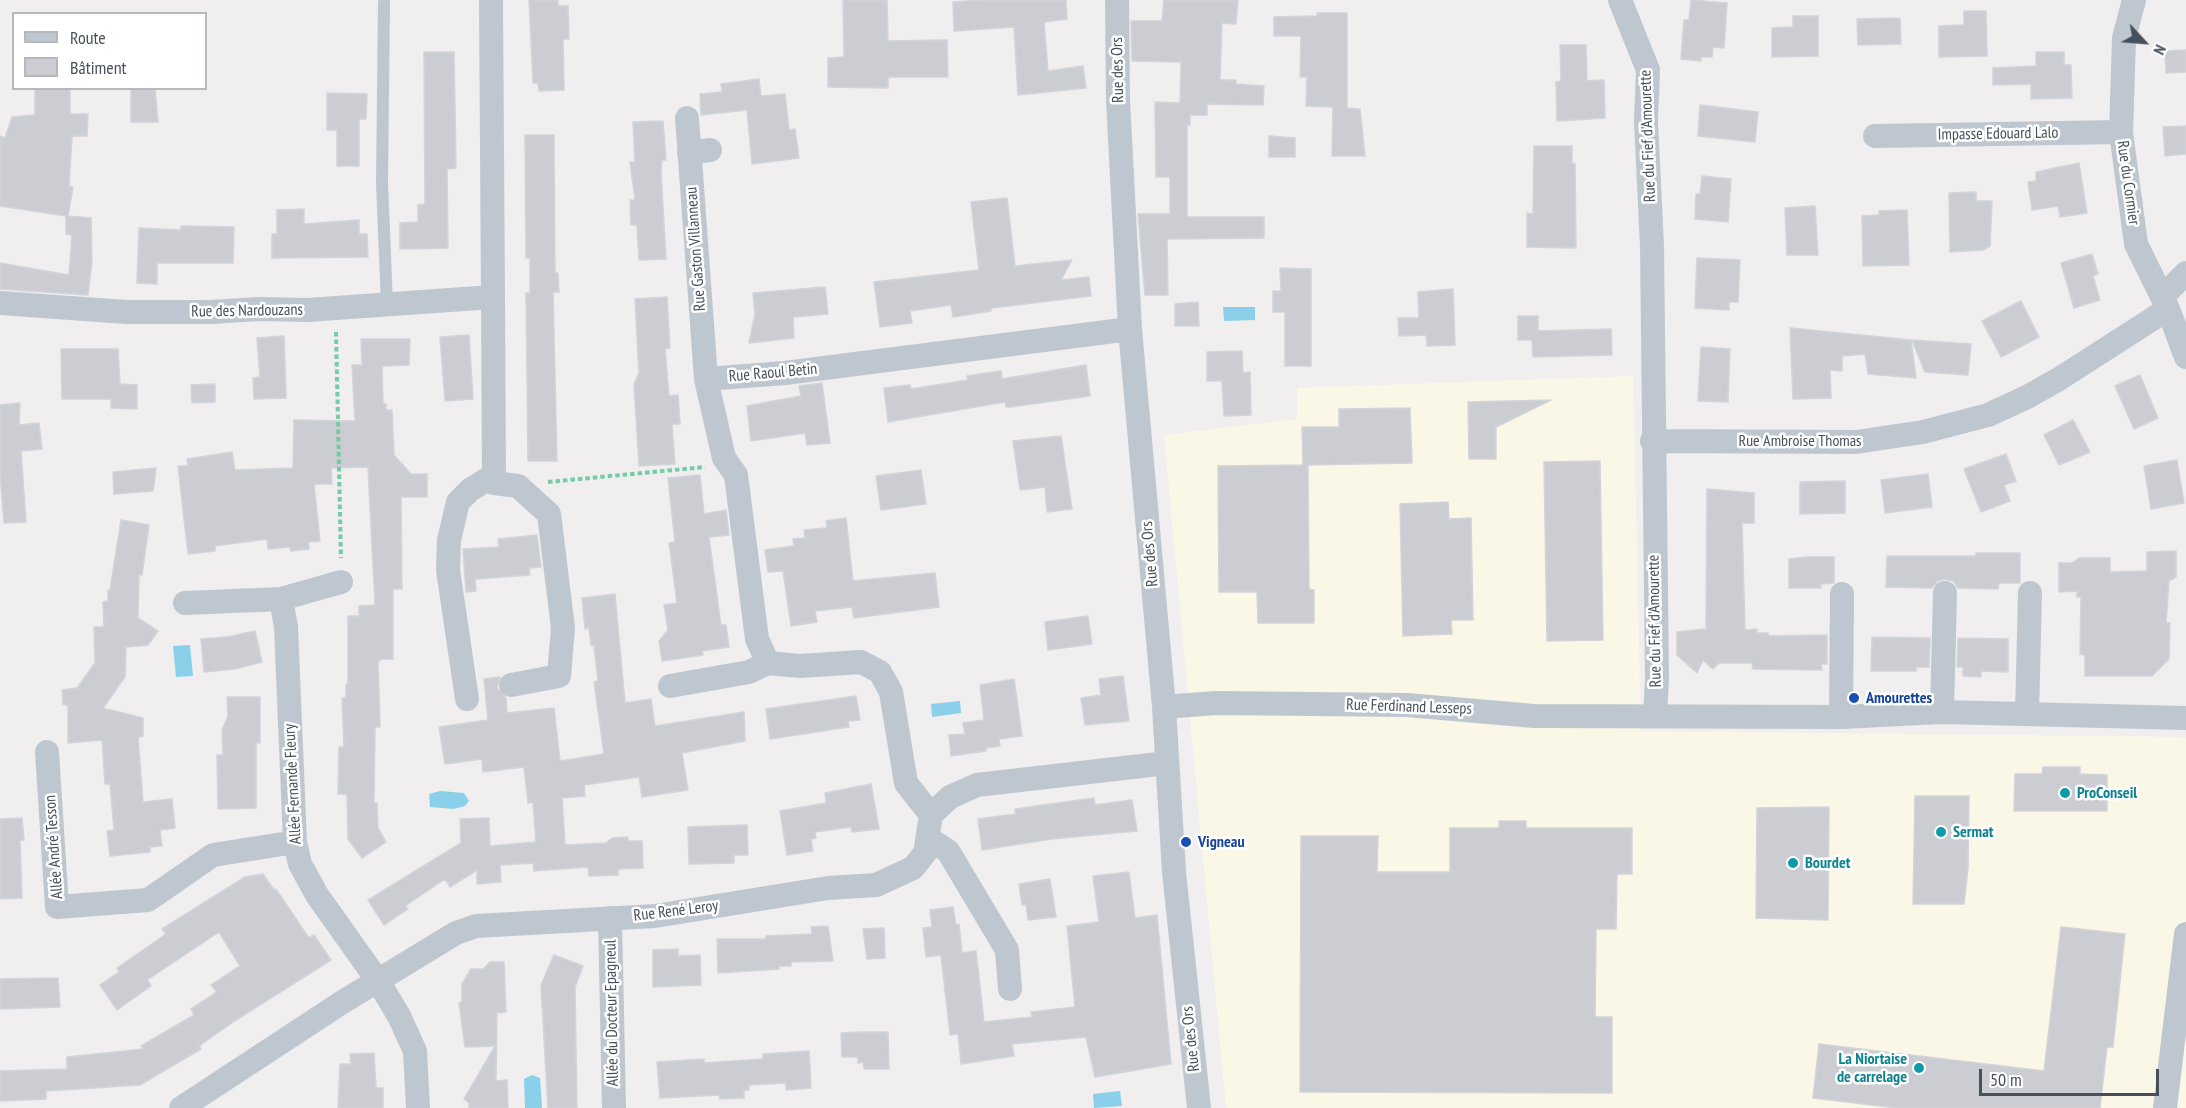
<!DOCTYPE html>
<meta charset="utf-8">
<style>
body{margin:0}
#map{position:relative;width:2186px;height:1108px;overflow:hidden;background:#f0eeee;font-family:"PT Sans Narrow",sans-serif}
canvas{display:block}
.legend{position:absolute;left:12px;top:12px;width:195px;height:78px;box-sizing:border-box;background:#fff;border:2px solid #b5b9bd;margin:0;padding:8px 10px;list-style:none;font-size:18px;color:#46505b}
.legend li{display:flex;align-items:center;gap:12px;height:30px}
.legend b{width:30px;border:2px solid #b5b9bd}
.north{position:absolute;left:2114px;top:12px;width:60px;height:60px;-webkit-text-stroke:4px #fff;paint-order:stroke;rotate:116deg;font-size:16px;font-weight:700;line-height:24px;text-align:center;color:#46505b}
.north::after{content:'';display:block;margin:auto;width:21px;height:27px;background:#46505b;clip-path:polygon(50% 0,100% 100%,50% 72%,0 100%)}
.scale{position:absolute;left:1979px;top:1069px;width:180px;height:27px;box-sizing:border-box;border:3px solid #46505b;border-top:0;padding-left:8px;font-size:18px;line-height:21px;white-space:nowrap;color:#46505b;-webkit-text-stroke:4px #fff;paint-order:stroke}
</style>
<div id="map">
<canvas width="2186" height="1108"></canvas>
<ul class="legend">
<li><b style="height:8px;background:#bec7d0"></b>Route</li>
<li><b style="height:16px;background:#cbcdd3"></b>Bâtiment</li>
</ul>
<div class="north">N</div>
<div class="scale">50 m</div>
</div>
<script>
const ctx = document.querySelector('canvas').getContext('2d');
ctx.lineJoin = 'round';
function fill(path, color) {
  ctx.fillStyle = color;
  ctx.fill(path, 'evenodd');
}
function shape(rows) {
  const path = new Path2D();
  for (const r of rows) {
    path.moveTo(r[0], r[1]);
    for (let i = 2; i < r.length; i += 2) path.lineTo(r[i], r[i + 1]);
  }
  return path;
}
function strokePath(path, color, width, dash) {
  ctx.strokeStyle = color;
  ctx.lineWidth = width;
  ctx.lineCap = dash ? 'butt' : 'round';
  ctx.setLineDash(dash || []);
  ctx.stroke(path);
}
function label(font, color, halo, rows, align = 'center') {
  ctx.font = font + ' "PT Sans Narrow",sans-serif';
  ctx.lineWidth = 5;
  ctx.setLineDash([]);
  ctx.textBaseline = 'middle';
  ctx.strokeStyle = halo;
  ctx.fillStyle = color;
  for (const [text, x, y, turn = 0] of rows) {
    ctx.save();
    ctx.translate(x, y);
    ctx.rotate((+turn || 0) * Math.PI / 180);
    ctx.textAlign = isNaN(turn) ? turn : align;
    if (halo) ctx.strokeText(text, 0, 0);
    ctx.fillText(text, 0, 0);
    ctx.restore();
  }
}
const commercial = shape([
 [1633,376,1641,731,2186,737,2186,1108,1226,1108,1164,435,1297,419,1297,388]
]);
const water = shape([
 [1223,307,1255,307,1255,320,1224,321],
 [190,645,193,676,176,677,173,646],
 [960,701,961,713,932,717,931,704],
 [440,791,464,793,469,801,465,806,454,809,430,807,429,794],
 [532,1075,540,1078,542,1108,525,1108,524,1079],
 [1120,1091,1122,1106,1094,1108,1093,1094]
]);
const building = shape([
 [529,0,558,0,558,6,568,6,569,39,563,39,564,90,539,91,538,83,533,83,529,0],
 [843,0,887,0,888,41,947,40,948,77,888,77,888,88,828,87,828,58,844,57,843,0],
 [985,0,1066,0,1067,19,1044,22,1048,71,1083,66,1086,88,1018,95,1014,27,954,31,953,2,985,0],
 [1164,0,1238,0,1236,24,1222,23,1220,80,1236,80,1236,84,1264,86,1263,105,1207,104,1207,115,1190,115,1190,125,1187,125,1187,217,1264,217,1264,238,1167,239,1168,295,1145,295,1138,214,1170,214,1170,177,1156,177,1155,102,1180,103,1181,62,1132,61,1131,21,1162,21,1164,0],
 [1691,0,1727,3,1724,48,1713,47,1712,57,1701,57,1701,61,1681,59,1684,20,1689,20,1691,0],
 [1964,11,1986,11,1987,56,1939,57,1939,26,1964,25,1964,11],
 [1317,13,1347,13,1347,108,1360,109,1365,156,1332,156,1333,107,1306,106,1307,77,1300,77,1301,36,1274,36,1274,17,1317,16,1317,13],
 [1793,16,1818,16,1818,56,1772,57,1772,28,1793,27,1793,16],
 [1900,18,1901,44,1858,45,1857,19,1900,18],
 [1560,45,1586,45,1587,81,1604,80,1605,118,1557,121,1556,82,1561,81,1560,45],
 [2186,50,2186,72,2166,73,2165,51,2186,50],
 [424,52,454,52,456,168,447,169,448,248,400,249,400,223,418,222,418,205,425,204,424,52],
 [2036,52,2064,52,2064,65,2071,65,2072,98,2031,99,2031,84,1993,85,1993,68,2036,66,2036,52],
 [759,79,761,96,785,94,789,130,795,129,799,158,752,164,747,110,701,115,700,94,722,92,721,84,759,79],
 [35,88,70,88,70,114,88,114,87,136,72,136,69,186,73,187,68,216,91,218,92,261,88,295,0,289,0,263,69,275,72,235,66,234,66,216,0,206,0,136,5,138,12,117,35,115,35,88],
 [131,88,155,88,158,122,131,122,131,88],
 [327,93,367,94,366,119,359,119,359,166,337,166,337,130,327,130,327,93],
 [1700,105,1758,112,1755,142,1698,136,1700,105],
 [663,121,666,160,662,160,661,172,666,259,639,260,637,225,631,225,630,200,635,200,630,162,635,162,633,122,663,121],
 [2186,126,2186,154,2165,156,2163,127,2186,126],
 [525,135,554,135,555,273,558,273,559,292,553,292,557,461,528,461,526,293,530,293,530,258,526,258,525,135],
 [1269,136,1295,138,1295,157,1269,157,1269,136],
 [1534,146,1572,146,1572,163,1575,164,1576,248,1527,247,1527,213,1533,214,1534,146],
 [2079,163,2087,213,2060,217,2058,206,2032,210,2028,182,2036,181,2036,172,2079,163],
 [1702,176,1731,179,1728,222,1695,219,1696,194,1700,194,1702,176],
 [1976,192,1976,201,1992,201,1990,246,1983,250,1950,252,1949,193,1976,192],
 [1007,198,1015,266,1072,260,1061,280,1089,277,1091,296,991,308,991,311,953,317,951,305,910,311,912,323,880,327,874,282,979,270,971,202,1007,198],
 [1815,206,1818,255,1787,255,1785,208,1815,206],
 [304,209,304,224,359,220,359,234,367,234,368,257,272,258,272,234,277,234,277,210,304,209],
 [1907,210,1909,265,1863,266,1862,216,1879,215,1879,211,1907,210],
 [181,226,234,227,233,263,157,263,157,284,137,283,139,228,181,230,181,226],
 [2092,254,2098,274,2093,276,2100,300,2074,308,2061,263,2092,254],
 [1697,258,1740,260,1738,302,1729,302,1729,310,1695,308,1697,258],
 [1280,268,1311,269,1311,366,1285,366,1285,312,1273,312,1273,291,1281,291,1280,268],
 [825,287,828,314,793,317,794,338,749,343,755,314,753,293,825,287],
 [1453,289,1455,345,1427,346,1426,335,1399,336,1398,318,1419,318,1418,292,1453,289],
 [667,297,670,348,665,349,669,396,678,395,680,424,672,424,675,464,639,466,634,384,639,373,635,299,667,297],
 [2021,301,2039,337,2001,357,1982,321,2021,301],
 [1198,302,1199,326,1175,326,1175,304,1198,302],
 [1518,316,1538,316,1538,331,1611,329,1612,355,1533,357,1532,340,1518,340,1518,316],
 [1790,328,1911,340,1916,378,1868,374,1865,354,1842,356,1842,371,1830,370,1831,398,1793,399,1790,328],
 [469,335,473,399,445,401,440,337,469,335],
 [284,336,286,398,254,399,253,378,260,377,257,338,284,336],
 [361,339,410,339,409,365,382,366,383,404,386,404,386,410,392,410,394,455,411,474,427,474,427,497,401,497,402,589,393,589,393,659,381,659,378,662,380,727,375,727,374,803,377,803,378,828,386,842,362,858,348,839,347,794,338,794,339,747,344,747,342,698,346,698,346,684,348,684,348,616,359,616,359,606,375,605,368,467,331,468,332,484,314,484,320,541,308,542,309,549,291,551,290,547,268,549,267,539,215,546,215,551,188,554,178,466,188,466,187,459,232,452,235,470,293,468,294,420,355,421,352,365,362,365,361,339],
 [1912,340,1971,344,1968,375,1925,372,1912,340],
 [1701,347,1730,349,1728,402,1698,401,1701,347],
 [61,349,118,349,120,384,137,385,137,409,111,408,111,399,62,399,61,349],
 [1242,351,1243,373,1250,372,1251,415,1224,416,1222,381,1207,381,1207,352,1242,351],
 [1086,365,1090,396,1010,407,1006,407,1005,402,888,422,884,388,910,385,911,389,968,380,967,376,1001,371,1002,379,1086,365],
 [2140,375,2158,418,2134,429,2115,386,2140,375],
 [822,383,830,443,807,445,805,433,751,441,747,406,801,396,799,386,822,383],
 [215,384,215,402,192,403,191,385,215,384],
 [1551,400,1496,427,1496,459,1469,459,1468,402,1551,400],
 [20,403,19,425,39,423,42,449,21,451,26,522,4,523,0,473,0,405,20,403],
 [1410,408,1412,463,1308,465,1309,589,1314,590,1314,623,1258,623,1257,592,1219,592,1218,466,1303,465,1302,427,1339,427,1339,409,1410,408],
 [2073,420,2090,452,2059,465,2044,435,2073,420],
 [1061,436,1072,509,1047,512,1045,487,1020,490,1013,441,1061,436],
 [2006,454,2016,481,2004,485,2010,501,1981,512,1964,469,2006,454],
 [2177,460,2184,503,2151,509,2144,466,2177,460],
 [1600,461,1603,640,1547,641,1544,462,1600,461],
 [156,468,153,491,114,494,113,472,156,468],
 [921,470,926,504,881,510,876,476,921,470],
 [1928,474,1932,507,1885,513,1881,480,1928,474],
 [700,475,704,514,726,510,729,535,709,537,721,625,726,625,729,647,702,651,703,655,662,661,659,641,668,630,664,605,677,603,669,543,675,542,668,478,700,475],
 [1845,481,1845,513,1800,514,1800,482,1845,481],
 [1707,489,1754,493,1754,523,1742,523,1745,630,1757,629,1757,633,1768,633,1768,636,1827,635,1827,664,1821,664,1822,670,1753,669,1752,663,1719,663,1713,669,1703,660,1697,673,1677,655,1677,632,1706,629,1707,489],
 [1448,502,1449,519,1471,518,1473,620,1451,620,1452,634,1403,636,1400,504,1448,502],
 [846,518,853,581,935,573,939,607,854,618,852,607,815,611,817,622,791,626,783,571,768,572,765,550,794,546,793,539,805,538,804,530,827,528,826,521,846,518],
 [121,520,149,525,142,575,139,575,138,618,158,631,148,645,126,647,125,677,103,708,143,718,143,736,138,737,143,802,172,799,175,828,160,830,162,846,150,847,150,852,110,856,107,831,114,830,110,784,105,784,102,740,68,743,68,706,63,704,62,690,77,688,95,663,94,627,104,627,103,602,108,601,108,590,110,590,121,520],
 [537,535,541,567,529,568,530,575,475,579,476,591,466,592,463,549,499,547,498,539,537,535],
 [2176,551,2176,577,2169,581,2166,623,2170,623,2169,659,2152,676,2085,676,2085,655,2080,654,2081,597,2077,597,2077,591,2059,592,2059,563,2072,563,2079,558,2110,558,2110,572,2147,571,2147,552,2176,551],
 [1976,553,2020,553,2020,583,1999,583,1998,589,1958,588,1953,581,1945,579,1938,581,1932,588,1886,587,1887,556,1976,556,1976,553],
 [1806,557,1834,557,1834,583,1821,584,1821,588,1789,588,1789,559,1806,557],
 [615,594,625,703,651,699,655,726,744,712,745,741,682,753,688,790,642,797,639,777,584,785,585,796,562,798,565,845,606,843,612,838,628,837,628,841,642,841,643,868,618,869,618,875,589,876,588,867,534,871,533,863,500,865,501,882,477,884,477,870,450,887,445,879,405,906,408,909,384,925,368,900,461,843,460,819,489,818,490,846,536,842,533,802,528,803,524,767,483,772,482,759,445,764,439,727,488,720,484,679,500,677,497,688,506,698,507,713,554,708,560,761,604,754,594,682,598,681,594,645,591,645,589,628,585,629,582,598,615,594],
 [1088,616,1092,644,1048,650,1045,622,1088,616],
 [255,631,262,662,235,669,204,672,201,639,227,637,255,631],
 [1872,637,1930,638,1929,667,1916,667,1916,671,1871,671,1872,637],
 [1958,638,2008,639,2008,672,1981,671,1981,677,1963,676,1963,667,1957,667,1958,638],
 [1123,676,1129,721,1085,725,1081,698,1101,695,1099,679,1123,676],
 [1014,679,1022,736,999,739,1000,746,986,748,986,751,951,756,949,735,965,734,963,723,984,720,980,685,1014,679],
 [856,696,860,720,848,721,849,727,770,739,766,709,856,696],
 [227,697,260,697,260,743,256,743,256,808,218,809,217,755,223,755,222,730,228,716,227,697],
 [2043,767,2080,767,2080,774,2107,775,2107,811,2014,811,2015,774,2042,774,2043,767],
 [871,784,879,829,852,832,851,827,815,832,816,838,811,839,813,851,787,855,780,811,826,803,825,793,871,784],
 [1915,796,1969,796,1968,868,1964,904,1913,904,1915,796],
 [1094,798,1095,805,1132,800,1137,831,1052,839,982,850,978,819,1016,814,1015,809,1094,798],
 [1829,807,1828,920,1756,918,1757,808,1829,807],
 [22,818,24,840,20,840,22,898,0,899,0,819,22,818],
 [1499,821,1526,821,1526,828,1632,828,1632,874,1617,874,1616,929,1596,929,1595,1017,1612,1017,1612,1093,1300,1092,1301,836,1378,836,1377,872,1450,872,1450,828,1499,828,1499,821],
 [747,825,748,855,734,855,734,863,689,864,688,827,747,825],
 [1129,872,1135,918,1157,915,1171,1064,1095,1077,1086,1037,1012,1044,1014,1056,961,1064,958,1034,950,1035,941,955,926,957,923,928,932,927,930,910,953,907,956,925,959,924,962,953,976,951,984,1022,1032,1017,1031,1012,1075,1007,1067,926,1099,922,1093,876,1129,872],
 [263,874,274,890,276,889,309,938,314,935,331,960,233,1022,199,1046,201,1049,140,1085,46,1091,46,1099,0,1101,0,1071,67,1069,67,1057,144,1049,141,1046,194,1015,191,1009,217,992,211,985,240,966,219,932,147,980,151,986,117,1010,100,985,119,972,117,968,166,934,162,929,245,877,263,874],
 [1050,879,1056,917,1028,920,1026,904,1022,905,1019,884,1050,879],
 [828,926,833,961,791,962,791,966,779,966,779,969,718,973,717,939,766,939,766,936,812,934,811,927,828,926],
 [2061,927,2125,934,2113,1047,2107,1047,2100,1108,1896,1108,1813,1098,1819,1044,2044,1071,2061,927],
 [884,928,885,958,867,959,863,929,884,928],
 [678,949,678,956,700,955,701,985,653,987,653,950,678,949],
 [554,955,583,966,575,987,577,1108,548,1108,541,985,554,955],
 [490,962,504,962,506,1012,497,1013,496,1081,507,1080,508,1108,469,1108,469,1103,464,1099,495,1046,465,1047,459,1003,462,1002,462,984,471,969,483,969,490,962],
 [58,978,60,1007,0,1009,0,979,58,978],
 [863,1032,888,1032,889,1069,864,1069,863,1062,858,1063,858,1057,842,1057,841,1033,863,1032],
 [809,1051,811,1088,786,1090,786,1083,749,1085,749,1090,744,1091,744,1098,720,1099,719,1095,660,1098,657,1062,704,1059,704,1063,763,1059,763,1054,809,1051],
 [374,1053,376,1088,383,1088,383,1108,338,1108,340,1064,351,1064,350,1054,374,1053]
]);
const path = shape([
 [336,332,341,558],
 [548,482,705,467]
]);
const service = shape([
 [384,3,382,183,387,304]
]);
const minor = shape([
 [1117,0,1118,100,1130,329,1164,707,1174,872,1199,1108],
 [1620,0,1648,70,1646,121,1652,246,1657,677,1655,716],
 [2134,0,2124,38,2121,132,2136,244,2168,309,2186,357],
 [687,118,706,379,724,458,736,475,757,639,768,663,800,666,861,662,880,672,891,692,906,783,931,815],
 [1875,136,2121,132],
 [689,153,710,150],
 [493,297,494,483,518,486,549,514,563,628,559,676,511,685],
 [2162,297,2186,273],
 [0,303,126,312,211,312,259,309,307,310,493,297,491,0],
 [706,379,785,373,1130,329],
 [1652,441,1856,442,1923,432,1988,415,2027,397,2059,379,2168,309],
 [341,582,281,599,286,627,295,842,300,864,317,895,378,981,399,1016,415,1051,418,1108],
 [185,603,281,599],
 [670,686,749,672,768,663],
 [467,699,448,570,449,540,458,502,470,490,494,475],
 [1164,707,1216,703,1407,705,1534,716,1841,717,1942,712,2186,718],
 [1942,712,1945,593],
 [2027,714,2030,593],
 [1841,717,1842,594],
 [47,752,57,907,148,900,213,855,295,842],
 [928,838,948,851,1007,950,1010,989],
 [610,918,614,1108],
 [181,1108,341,1003,456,933,476,926,655,916,828,888,876,885,913,868,925,853,931,815,950,797,977,785,1167,763],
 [2165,1108,2186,934]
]);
const markers = [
 [1854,698,6,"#1a4fb4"],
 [2065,793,6,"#0f9aa8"],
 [1941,832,6,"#0f9aa8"],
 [1186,842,6,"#1a4fb4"],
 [1793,863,6,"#0f9aa8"],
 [1919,1068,6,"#0f9aa8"]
];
const streetNames = [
 ["Rue des Ors",1118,70,-91],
 ["Impasse Edouard Lalo",1998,134,-1],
 ["Rue du Fief d'Amourette",1648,136,-92],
 ["Rue du Cormier",2128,183,82],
 ["Rue Gaston Villanneau",696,249,-94],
 ["Rue des Nardouzans",247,311,-1],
 ["Rue Raoul Betin",773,373,-5],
 ["Rue Ambroise Thomas",1800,441],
 ["Rue des Ors",1150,554,-95],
 ["Rue du Fief d'Amourette",1655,621,-91],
 ["Rue Ferdinand Lesseps",1409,707,2],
 ["Allée Fernande Fleury",293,784,-93],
 ["Allée André Tesson",54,847,-94],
 ["Rue René Leroy",676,911,-7],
 ["Allée du Docteur Epagneul",612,1013,-91],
 ["Rue des Ors",1191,1039,-96]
];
const transitNames = [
 ["Amourettes",1866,698],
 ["Vigneau",1198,842]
];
const cultureNames = [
 ["ProConseil",2077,793],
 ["Sermat",1953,832],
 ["Bourdet",1805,863],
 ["La Niortaise",1907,1059,"right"],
 ["de carrelage",1907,1077,"right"]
];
fill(commercial, '#fbf7e7');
fill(water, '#8ad0ea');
fill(building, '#cbcdd3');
strokePath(building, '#d2d4d9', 1.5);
strokePath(path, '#75cba6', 4, [4.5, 3]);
strokePath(service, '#bec7d0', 12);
strokePath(minor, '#bec7d0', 24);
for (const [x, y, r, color] of markers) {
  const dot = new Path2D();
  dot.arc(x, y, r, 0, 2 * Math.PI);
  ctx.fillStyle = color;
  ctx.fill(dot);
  strokePath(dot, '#fff', 2);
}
label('16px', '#46505b', '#fff', streetNames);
label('bold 16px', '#164399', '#fff', transitNames, 'left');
label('bold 16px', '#0d838f', '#fff', cultureNames, 'left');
</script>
